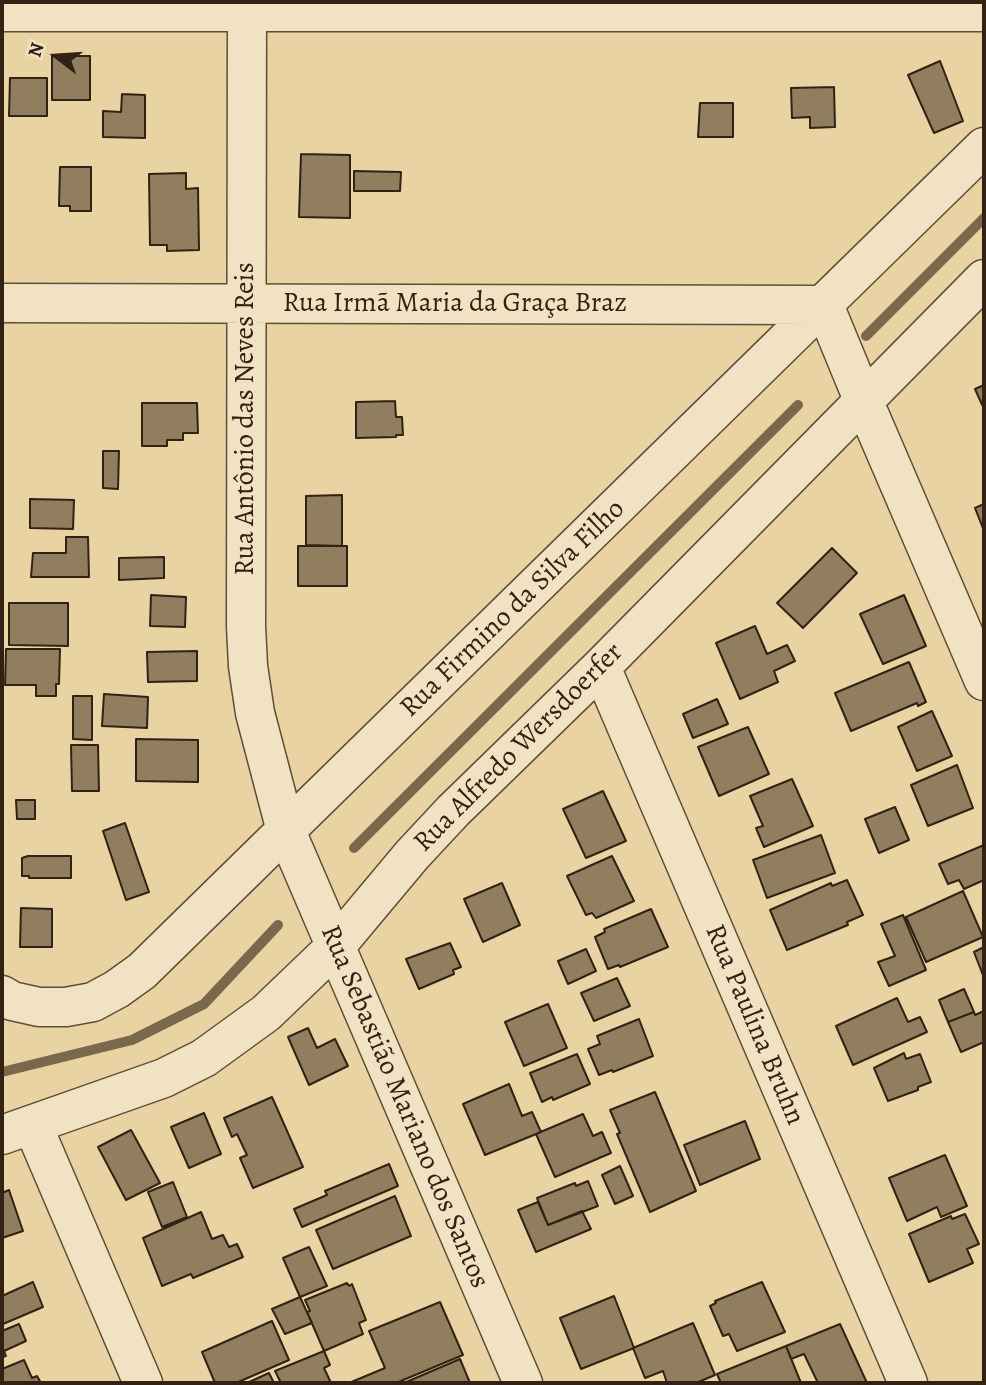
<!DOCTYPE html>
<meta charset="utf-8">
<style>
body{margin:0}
#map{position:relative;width:986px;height:1385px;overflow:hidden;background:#ead3a3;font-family:Alegreya,serif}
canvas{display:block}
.frame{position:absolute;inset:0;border:4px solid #312213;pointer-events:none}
.north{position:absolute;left:21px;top:21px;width:70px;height:70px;-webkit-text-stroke:5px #f1e2c3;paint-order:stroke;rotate:287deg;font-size:19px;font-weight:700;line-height:28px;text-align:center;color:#312213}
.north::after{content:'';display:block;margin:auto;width:24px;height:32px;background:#312213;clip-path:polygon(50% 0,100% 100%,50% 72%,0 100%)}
</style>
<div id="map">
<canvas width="986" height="1385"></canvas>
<div class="frame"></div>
<div class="north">N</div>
</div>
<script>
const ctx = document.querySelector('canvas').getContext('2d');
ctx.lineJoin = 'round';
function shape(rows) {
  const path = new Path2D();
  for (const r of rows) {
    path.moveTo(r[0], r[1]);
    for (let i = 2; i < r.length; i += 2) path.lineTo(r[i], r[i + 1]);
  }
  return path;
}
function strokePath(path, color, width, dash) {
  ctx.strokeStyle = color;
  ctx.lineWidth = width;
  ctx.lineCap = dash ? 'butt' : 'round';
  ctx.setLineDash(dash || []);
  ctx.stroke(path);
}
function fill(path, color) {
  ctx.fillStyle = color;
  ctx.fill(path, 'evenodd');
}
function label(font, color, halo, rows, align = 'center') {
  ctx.font = font + ' Alegreya,serif';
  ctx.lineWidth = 7;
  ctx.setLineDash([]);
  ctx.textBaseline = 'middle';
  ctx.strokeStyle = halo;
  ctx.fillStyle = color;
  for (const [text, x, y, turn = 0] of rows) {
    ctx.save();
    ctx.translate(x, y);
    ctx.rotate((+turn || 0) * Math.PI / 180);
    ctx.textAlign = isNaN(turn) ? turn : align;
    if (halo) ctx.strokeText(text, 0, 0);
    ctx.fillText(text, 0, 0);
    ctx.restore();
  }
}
const stream = shape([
 [866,336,984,218],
 [354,848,798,405],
 [2,1072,132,1040,204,1004,278,925]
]);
const building = shape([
 [52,56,90,56,90,100,52,100,52,56],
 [940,61,963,121,934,133,908,75,940,61],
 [10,78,47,78,47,116,9,116,10,78],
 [834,87,835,127,810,128,810,117,792,118,791,88,834,87],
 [122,94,145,95,145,138,103,137,103,111,121,112,122,94],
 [700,103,733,103,733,137,698,137,700,103],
 [301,154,350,155,350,218,299,217,301,154],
 [60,167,91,167,91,211,70,211,70,206,59,206,60,167],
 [354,171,401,172,400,191,354,191,354,171],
 [186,173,186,189,198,188,199,250,167,251,167,245,150,245,149,174,186,173],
 [984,385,984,409,975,389,984,385],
 [395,401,396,417,402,417,403,435,396,435,396,437,356,438,356,402,395,401],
 [142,403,197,403,198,433,183,433,183,440,167,440,167,446,142,446,142,403],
 [103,451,119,451,118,489,103,488,103,451],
 [342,495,342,546,306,545,306,496,342,495],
 [30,499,74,500,73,529,30,528,30,499],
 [984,504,984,531,975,508,984,504],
 [66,537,88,537,89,577,31,577,33,553,66,553,66,537],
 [298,546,347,546,347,586,298,586,298,546],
 [832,548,857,573,803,628,777,603,832,548],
 [164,557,164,578,119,580,119,558,164,557],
 [151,595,186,597,185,627,150,626,151,595],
 [904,595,926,646,883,664,860,614,904,595],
 [9,603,68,603,68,646,9,645,9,603],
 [755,626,767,654,787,645,795,661,774,671,778,682,740,699,716,643,755,626],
 [6,649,60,649,59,684,56,684,56,696,36,696,36,685,5,685,6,649],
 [197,651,197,681,148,682,147,652,197,651],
 [909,662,926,702,918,706,917,703,851,731,835,693,909,662],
 [104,694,148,697,147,728,102,726,104,694],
 [73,696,92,696,92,740,73,739,73,696],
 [717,699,728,724,693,738,683,714,717,699],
 [932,711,952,756,917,771,898,727,932,711],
 [748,727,769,774,719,796,698,747,748,727],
 [136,739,198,740,198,782,136,781,136,739],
 [71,745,98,745,99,791,72,791,71,745],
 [957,765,973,808,928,826,911,785,957,765],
 [792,779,813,826,764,847,756,828,763,826,750,796,792,779],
 [603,791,626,841,586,858,563,809,603,791],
 [16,800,35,800,35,819,17,819,16,800],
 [895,807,909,840,879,853,865,819,895,807],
 [125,823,149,892,126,900,103,831,125,823],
 [821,835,835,873,767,898,753,860,821,835],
 [984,845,984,880,964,889,959,880,948,884,939,864,984,845],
 [28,856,71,856,71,878,29,878,29,876,22,876,22,858,28,856],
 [612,856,634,901,596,918,592,913,586,915,567,876,612,856],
 [847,880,863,915,847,922,848,925,787,950,770,910,831,883,832,886,847,880],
 [502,883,520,925,483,942,464,899,502,883],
 [963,891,983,937,926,962,906,917,963,891],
 [21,908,52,909,52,947,20,947,21,908],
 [651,909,668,947,620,967,619,965,608,969,595,937,605,932,604,929,651,909],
 [903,915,926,970,889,986,878,962,895,956,881,924,903,915],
 [450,943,461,967,453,970,454,974,419,989,406,959,450,943],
 [984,947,984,978,974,952,984,947],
 [586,949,596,971,568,984,558,961,586,949],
 [617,978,630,1006,594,1021,581,993,617,978],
 [964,989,974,1012,948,1022,939,1000,964,989],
 [897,998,908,1022,920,1017,927,1032,853,1065,836,1026,897,998],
 [548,1004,567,1048,524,1066,505,1022,548,1004],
 [984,1011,984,1042,961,1052,948,1022,974,1012,975,1015,984,1011],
 [639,1019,653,1056,613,1072,612,1070,599,1075,588,1049,600,1044,597,1036,639,1019],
 [308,1028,317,1048,335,1039,348,1066,309,1085,288,1037,308,1028],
 [904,1053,906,1059,920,1054,931,1082,918,1087,918,1090,888,1101,874,1068,904,1053],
 [577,1054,590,1084,553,1100,552,1097,542,1102,530,1073,577,1054],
 [509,1084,522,1116,532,1112,541,1132,485,1155,463,1104,509,1084],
 [655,1092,696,1191,650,1212,617,1134,620,1133,610,1110,655,1092],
 [272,1097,303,1167,253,1188,240,1158,247,1155,237,1134,232,1137,224,1118,272,1097],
 [204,1113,221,1154,189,1168,171,1127,204,1113],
 [583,1114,593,1136,602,1132,611,1153,555,1177,536,1134,583,1114],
 [745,1121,760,1159,700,1185,684,1145,745,1121],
 [131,1130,160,1183,126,1200,98,1147,131,1130],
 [945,1155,967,1206,941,1217,937,1207,907,1221,889,1178,945,1155],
 [389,1164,398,1186,302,1227,294,1209,327,1195,325,1191,389,1164],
 [620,1166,633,1196,615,1204,602,1175,620,1166],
 [588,1181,598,1206,548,1225,537,1198,575,1183,576,1186,588,1181],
 [173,1182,187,1217,162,1227,148,1192,173,1182],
 [9,1190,23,1231,2,1238,2,1193,9,1190],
 [395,1196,411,1236,333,1269,316,1230,395,1196],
 [538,1202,548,1225,582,1211,591,1229,536,1252,518,1210,538,1202],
 [201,1212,212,1239,223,1235,229,1247,237,1244,243,1257,193,1278,191,1274,162,1286,143,1238,201,1212],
 [965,1214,979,1244,967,1249,973,1263,929,1282,909,1234,951,1216,952,1219,965,1214],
 [309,1247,327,1286,300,1297,283,1258,309,1247],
 [33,1282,43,1307,3,1324,2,1296,33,1282],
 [762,1282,785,1332,737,1351,729,1334,723,1336,710,1306,716,1303,715,1301,762,1282],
 [347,1283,349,1286,352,1284,366,1320,359,1323,363,1334,324,1351,307,1312,310,1311,305,1300,347,1283],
 [614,1296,634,1348,581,1369,560,1318,614,1296],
 [300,1297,312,1323,285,1334,272,1309,300,1297],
 [440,1302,463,1355,396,1383,349,1383,385,1368,369,1331,440,1302],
 [272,1321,289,1360,236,1383,215,1383,202,1352,272,1321],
 [693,1323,715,1375,696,1383,667,1383,663,1371,645,1378,633,1348,693,1323],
 [19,1324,26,1341,4,1351,6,1356,2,1357,2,1331,19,1324],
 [840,1324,867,1383,818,1383,804,1354,791,1359,786,1346,840,1324],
 [786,1346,801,1383,721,1383,717,1374,786,1346],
 [324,1351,330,1365,324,1368,331,1383,281,1383,275,1371,324,1351],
 [460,1359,470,1383,404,1383,460,1359],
 [24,1360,32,1378,37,1376,41,1383,2,1383,2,1369,24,1360],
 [269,1373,274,1383,247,1383,269,1373]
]);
const minor = shape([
 [247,2,246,626,248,666,255,713,286,831,523,1383],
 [2,12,984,12],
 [2,303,824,305,864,402,984,681],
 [601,667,908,1383],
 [2,995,12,1001,39,1007,66,1007,93,1002,117,989,142,971,984,147],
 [33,1126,143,1383],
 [2,1135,164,1078,204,1058,266,1013,335,947,412,855,453,811,601,667,984,279]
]);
const streetNames = [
 ["Rua Irmã Maria da Graça Braz",455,304],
 ["Rua Antônio das Neves Reis",246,419,-90],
 ["Rua Firmino da Silva Filho",513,609,-44],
 ["Rua Alfredo Wersdoerfer",519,748,-45],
 ["Rua Paulina Bruhn",754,1025,67],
 ["Rua Sebastião Mariano dos Santos",404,1107,67]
];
strokePath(stream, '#7a684c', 10);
fill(building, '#917e5e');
strokePath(building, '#312213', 2);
strokePath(minor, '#5f4e37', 41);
strokePath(minor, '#f1e2c3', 38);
label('28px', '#312213', '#f1e2c3', streetNames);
</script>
